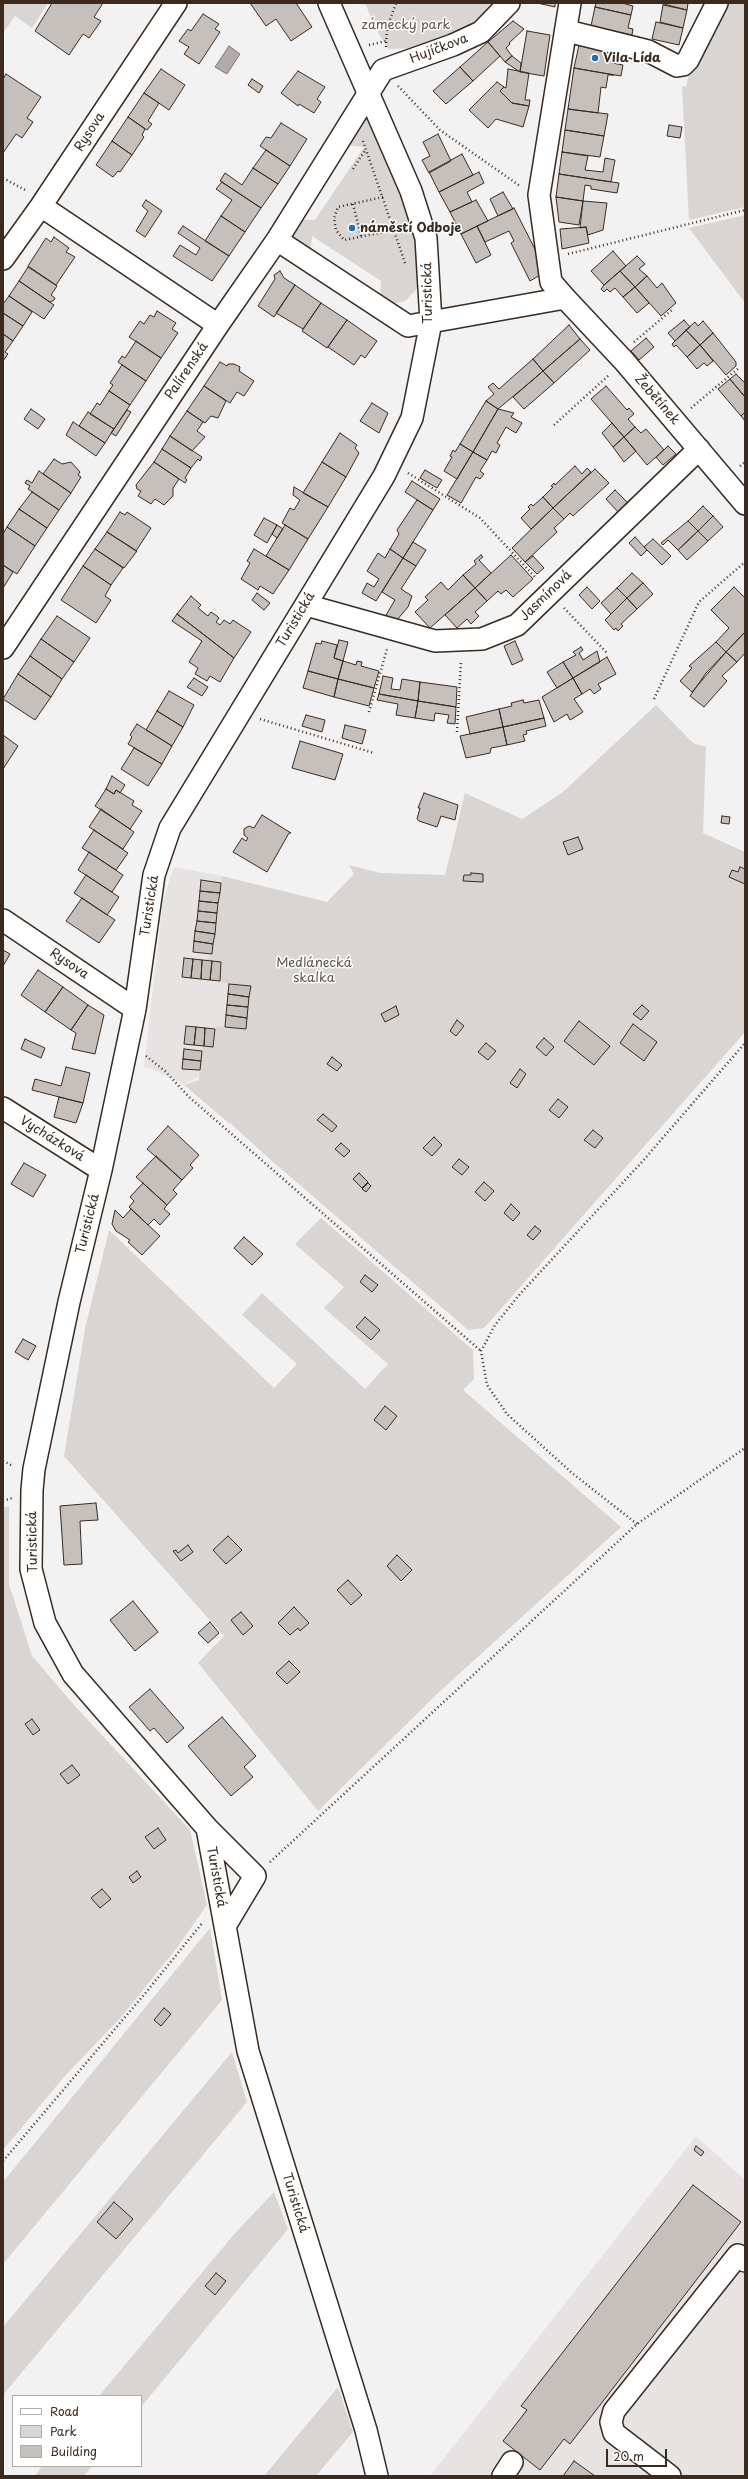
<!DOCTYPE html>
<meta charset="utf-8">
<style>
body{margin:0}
#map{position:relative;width:748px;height:2479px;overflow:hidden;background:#f3f2f2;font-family:"Playpen Sans",sans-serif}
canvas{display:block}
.frame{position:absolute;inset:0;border:4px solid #3b2a1e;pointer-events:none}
.legend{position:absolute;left:12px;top:2395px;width:130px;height:72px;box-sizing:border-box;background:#fff;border:1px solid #b1aaa5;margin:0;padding:5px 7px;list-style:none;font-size:12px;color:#3b2a1e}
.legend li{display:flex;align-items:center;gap:8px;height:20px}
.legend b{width:20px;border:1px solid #b1aaa5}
.scale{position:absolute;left:606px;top:2449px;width:61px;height:18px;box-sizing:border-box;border:2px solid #3b2a1e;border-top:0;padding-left:5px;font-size:12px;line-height:14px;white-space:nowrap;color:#3b2a1e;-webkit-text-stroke:3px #fff;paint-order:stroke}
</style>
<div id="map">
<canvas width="748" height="2479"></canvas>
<div class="frame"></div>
<ul class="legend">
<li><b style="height:5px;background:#fff"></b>Road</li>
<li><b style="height:11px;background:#d8d5d2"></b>Park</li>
<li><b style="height:11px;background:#c6c0bd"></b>Building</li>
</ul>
<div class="scale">20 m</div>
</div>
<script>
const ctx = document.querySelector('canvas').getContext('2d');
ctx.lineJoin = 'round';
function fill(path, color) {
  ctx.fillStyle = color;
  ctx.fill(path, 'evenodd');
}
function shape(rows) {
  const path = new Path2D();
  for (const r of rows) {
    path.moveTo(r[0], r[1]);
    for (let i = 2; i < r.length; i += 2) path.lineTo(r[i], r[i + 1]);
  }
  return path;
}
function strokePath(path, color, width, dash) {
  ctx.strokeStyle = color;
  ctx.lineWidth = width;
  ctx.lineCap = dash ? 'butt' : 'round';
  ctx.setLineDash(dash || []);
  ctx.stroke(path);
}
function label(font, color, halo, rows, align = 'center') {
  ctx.font = font + ' "Playpen Sans",sans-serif';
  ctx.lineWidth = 3;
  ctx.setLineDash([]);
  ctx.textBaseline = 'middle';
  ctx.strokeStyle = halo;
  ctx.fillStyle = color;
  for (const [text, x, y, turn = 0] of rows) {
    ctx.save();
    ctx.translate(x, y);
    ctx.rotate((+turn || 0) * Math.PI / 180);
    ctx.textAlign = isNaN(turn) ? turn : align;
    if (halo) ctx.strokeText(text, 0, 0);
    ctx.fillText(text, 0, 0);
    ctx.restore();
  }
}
const built = shape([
 [174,867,222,876,257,984,206,1074,184,1084,144,1066,163,900],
 [696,2136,745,2180,745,2476,430,2476]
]);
const green = shape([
 [3,3,48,3,32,28,15,16,3,33],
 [365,3,496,3,475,28,424,48,388,49,376,29],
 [725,3,745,3,745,207,689,220,682,86,686,87,691,66],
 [366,116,405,202,418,244,419,287,405,301,392,304,380,300,381,281,312,236,310,254,286,235,296,219,315,220,364,147,346,145],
 [745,215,745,303,689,228],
 [656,705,693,743,706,747,703,833,745,852,745,1032,484,1328,468,1330,272,1161,230,1123,231,1118,230,1124,184,1085,199,1080,202,1046,214,1047,216,1026,244,1029,250,986,219,982,221,963,205,961,212,954,222,876,327,902,354,874,349,865,380,873,445,875,465,793,522,819,563,792],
 [321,1218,473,1350,474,1379,463,1390,621,1527,437,1694,318,1811,198,1663,224,1636,64,1456,85,1329,109,1230,274,1388,297,1364,242,1315,262,1293,365,1389,388,1364,324,1308,344,1287,295,1244],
 [9,1506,9,1584,32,1656,74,1705,190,1830,207,1905,176,1949,122,2016,64,2077,3,2150,3,1508],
 [210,1928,222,2000,3,2264,3,2182],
 [232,2052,247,2102,3,2395,3,2327],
 [274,2192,288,2229,141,2407,141,2396,99,2396,236,2232],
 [338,2387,353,2432,316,2476,264,2476],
 [42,2466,92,2466,84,2476,35,2476]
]);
const water = shape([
 [229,46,240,54,227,74,215,67,229,46]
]);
const building = shape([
 [52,3,103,3,94,17,101,21,89,38,83,34,69,55,35,31,52,3],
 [250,3,296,3,312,27,291,41,276,19,266,26,250,3],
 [537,3,555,3,555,7,537,3],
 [596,3,622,3,633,6,631,15,595,7,596,3],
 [660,3,688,3,687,10,660,3],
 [663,5,687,10,683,28,660,22,663,5],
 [595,7,631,15,628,28,633,29,632,35,591,26,595,7],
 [203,14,219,24,215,29,220,32,199,64,184,54,189,47,179,41,188,29,191,31,203,14],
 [513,21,524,29,509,43,510,44,506,48,512,56,505,62,488,42,513,21],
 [656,22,683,28,679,45,652,39,656,22],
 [527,31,550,35,544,76,520,72,527,31],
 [488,42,500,56,473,81,460,67,488,42],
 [579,45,614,52,612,63,623,65,621,76,574,68,579,45],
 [512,56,521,63,520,72,505,62,512,56],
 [460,67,473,81,446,104,433,91,460,67],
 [574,68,614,75,608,75,606,88,601,87,598,113,568,109,574,68],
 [161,69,185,85,169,110,144,93,161,69],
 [508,69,529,73,525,100,530,100,529,106,512,103,500,91,504,87,506,88,508,69],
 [298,71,325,87,317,99,321,102,314,113,299,104,298,106,281,93,298,71],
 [6,74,41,97,27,118,33,122,22,138,16,134,3,153,3,79,6,74],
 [252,79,263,86,259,93,248,85,252,79],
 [497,82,504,87,500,91,512,103,529,106,523,127,496,119,488,128,469,110,497,82],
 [144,93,159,103,148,121,152,124,147,130,128,117,144,93],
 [568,109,608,114,604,136,565,130,568,109],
 [128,117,145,129,142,135,144,137,132,155,112,141,128,117],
 [281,123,307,139,290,166,260,146,266,137,271,138,281,123],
 [669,125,682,127,680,138,667,136,669,125],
 [565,130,604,136,600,157,562,152,565,130],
 [438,134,451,161,429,173,422,160,430,156,423,142,438,134],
 [112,141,132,155,120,172,118,171,113,177,96,165,112,141],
 [266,150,290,166,278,184,253,168,266,150],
 [562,152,588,156,585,170,603,172,605,158,615,160,611,182,559,174,562,152],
 [462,154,473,175,439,192,429,172,462,154],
 [253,168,278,184,261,208,220,181,225,173,242,185,253,168],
 [479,172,484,183,467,192,472,202,450,212,439,192,479,172],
 [559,174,619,183,617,193,591,189,591,186,585,185,583,201,556,197,559,174],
 [222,182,261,208,245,232,221,216,232,200,216,189,222,182],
 [503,192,513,209,498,216,490,199,503,192],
 [556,197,583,201,579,225,559,222,556,197],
 [146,200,162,211,145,237,136,231,148,211,142,206,146,200],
 [476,200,488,221,461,234,450,212,476,200],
 [583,201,607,203,603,230,588,235,586,227,580,228,583,201],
 [514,208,538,255,540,275,530,281,511,243,514,241,509,231,485,242,477,226,514,208],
 [221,216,245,232,229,256,205,241,221,216],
 [183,226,229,256,212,281,173,256,180,245,196,255,200,248,178,233,183,226],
 [477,226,491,255,476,263,461,234,477,226],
 [586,227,589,243,562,249,560,229,586,227],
 [54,237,69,248,66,252,75,257,56,285,28,266,46,238,51,242,54,237],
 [613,251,626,266,604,285,591,271,613,251],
 [637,256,645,264,639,269,647,276,635,287,620,271,637,256],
 [28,267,57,286,51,295,55,298,54,300,50,302,19,281,28,267],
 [280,271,284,278,295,285,274,317,258,306,275,279,274,275,280,271],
 [620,271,635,287,623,297,615,288,610,292,607,289,604,292,601,289,604,285,620,271],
 [647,276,657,288,662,283,676,303,661,316,635,287,647,276],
 [19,281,54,305,44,319,9,296,19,281],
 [295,285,321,303,303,329,276,313,295,285],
 [635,287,649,303,637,313,623,297,635,287],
 [9,296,32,312,23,326,3,313,3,304,9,296],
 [321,303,347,320,327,348,302,331,321,303],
 [157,311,176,323,172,329,178,333,161,358,129,337,140,321,144,324,150,315,154,317,157,311],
 [3,313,23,326,13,341,3,334,3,313],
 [347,320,377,341,365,358,361,355,354,365,328,347,347,320],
 [684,320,690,327,675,341,668,333,684,320],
 [703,321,713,333,700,345,686,330,695,322,698,326,703,321],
 [569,325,580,339,543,371,533,359,569,325],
 [686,330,700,345,687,357,676,345,674,347,672,344,686,330],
 [713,333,736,362,736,366,726,375,700,345,713,333],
 [3,334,13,341,5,352,8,354,3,361,3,334],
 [646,338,654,347,639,360,631,351,646,338],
 [580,339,590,350,554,383,543,371,580,339],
 [136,341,161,358,146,381,118,362,122,356,125,358,136,341],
 [700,345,713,361,707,366,704,363,697,369,687,357,700,345],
 [533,359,543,371,541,373,498,409,486,401,494,394,488,387,493,383,499,389,533,359],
 [220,362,227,366,228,364,234,364,240,367,239,371,254,381,244,396,237,392,230,403,204,386,220,362],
 [122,365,146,381,130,405,109,391,113,385,110,383,122,365],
 [543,371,554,383,524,409,513,397,543,371],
 [736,374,745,383,745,397,730,379,736,374],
 [730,379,745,397,745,412,741,416,718,389,730,379],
 [204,386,226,401,218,418,211,416,205,423,187,411,204,386],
 [606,386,627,410,629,408,634,414,628,419,635,427,624,437,591,399,606,386],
 [109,391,130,405,114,429,90,414,97,403,100,405,109,391],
 [486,401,498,409,473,452,460,444,486,401],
 [372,403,388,413,379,433,360,421,372,403],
 [31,409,45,419,38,429,24,419,31,409],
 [498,409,514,413,511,417,522,423,516,433,506,427,497,443,500,445,496,453,492,451,487,460,473,452,498,409],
 [127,410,131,412,116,436,111,433,127,410],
 [187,411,203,422,197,431,205,437,192,451,170,436,187,411],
 [88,412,114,429,105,443,79,426,88,412],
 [745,412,745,421,741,416,745,412],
 [73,422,105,443,96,456,66,435,73,422],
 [612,423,624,437,613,447,602,433,612,423],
 [635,427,641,433,646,429,664,450,647,465,624,437,635,427],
 [340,433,357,445,355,448,359,453,346,477,322,462,340,433],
 [170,436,202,457,200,461,198,459,191,468,162,449,170,436],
 [624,437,636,451,624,462,613,447,624,437],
 [460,444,473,452,457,479,444,471,452,457,450,456,453,450,455,452,460,444],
 [668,446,676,454,663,465,656,457,668,446],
 [162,449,191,468,185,478,187,480,185,483,154,462,162,449],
 [473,452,487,460,480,471,484,474,480,479,476,477,461,503,447,495,473,452],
 [54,459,62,464,71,462,80,472,78,475,81,477,71,493,43,474,54,459],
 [154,462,179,479,173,488,173,496,164,505,155,499,151,504,138,496,141,491,137,489,136,485,154,462],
 [322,462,346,477,328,507,303,493,322,462],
 [575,466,582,474,587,468,591,472,553,508,543,497,553,487,551,486,554,483,555,485,575,466],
 [595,469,609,483,573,516,570,513,564,519,553,508,595,469],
 [425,470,442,480,437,488,420,478,425,470],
 [39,471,71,493,59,510,28,489,30,486,25,483,27,480,32,483,39,471],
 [412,481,440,499,433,510,405,492,412,481],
 [294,487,328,507,308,539,282,523,290,508,294,510,300,500,293,495,294,487],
 [615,490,629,504,619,513,606,499,615,490],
 [32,492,59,510,47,528,19,509,32,492],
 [543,497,553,508,531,529,521,518,530,509,528,507,531,504,533,506,543,497],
 [417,500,433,510,403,558,390,549,399,534,397,530,417,500],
 [703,506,713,516,698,531,688,521,703,506],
 [553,508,564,519,554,528,557,532,525,562,512,548,553,508],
 [19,509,47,528,35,546,7,527,19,509],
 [120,512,125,515,127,512,151,528,136,551,107,532,120,512],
 [713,516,723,527,708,541,698,531,713,516],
 [264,518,277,525,267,543,254,535,264,518],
 [688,521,698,531,678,550,668,540,663,545,661,543,688,521],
 [277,525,283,529,277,538,272,534,277,525],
 [285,525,308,539,289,570,266,556,285,525],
 [7,527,35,546,17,574,3,565,3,534,7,527],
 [698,531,708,541,687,560,678,550,698,531],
 [107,532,137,551,124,568,95,549,107,532],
 [635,537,647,550,641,556,629,543,635,537],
 [653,539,671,556,662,565,644,547,653,539],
 [413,542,426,550,416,566,403,558,413,542],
 [95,549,123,568,111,585,83,566,95,549],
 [254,549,289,570,273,594,260,586,258,590,241,579,250,563,247,561,254,549],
 [390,549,403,558,376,601,362,593,367,583,374,587,379,579,367,571,378,553,385,558,390,549],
 [481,555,483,557,479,560,491,573,475,588,463,575,476,564,474,561,481,555],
 [511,555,533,579,513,597,506,590,501,594,498,591,487,601,475,588,511,555],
 [533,556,544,568,537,574,525,562,533,556],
 [403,558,416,566,401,589,412,596,408,607,396,621,386,615,395,600,382,592,403,558],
 [3,565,13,572,3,588,3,565],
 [83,566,111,585,105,596,111,600,96,623,61,600,83,566],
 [632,573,643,583,627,598,617,588,632,573],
 [463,575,475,588,430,628,415,612,428,600,425,597,441,582,448,590,463,575],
 [643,583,653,594,637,609,627,598,643,583],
 [587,587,600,601,592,609,579,595,587,587],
 [734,587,745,598,745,632,726,652,716,642,729,628,711,610,734,587],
 [475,588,487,601,475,612,479,616,471,624,467,619,457,628,445,615,475,588],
 [617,588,627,598,611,614,601,603,617,588],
 [257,593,270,603,264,610,252,600,257,593],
 [191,596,201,605,198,608,208,616,211,612,217,616,219,618,216,622,220,625,224,620,230,624,233,620,251,632,234,658,177,614,191,596],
 [627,598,637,609,621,624,623,626,618,631,616,628,614,630,605,620,627,598],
 [177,614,234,658,220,682,210,676,207,681,195,674,198,668,189,662,202,641,172,621,177,614],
 [57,616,90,638,74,662,41,639,57,616],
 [745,632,745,653,737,662,726,652,745,632],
 [41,639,74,662,62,679,30,656,41,639],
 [339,640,348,642,343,661,334,658,339,640],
 [322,641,337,645,334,658,343,661,338,679,308,671,316,643,321,644,322,641],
 [515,641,523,660,512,665,504,646,515,641],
 [716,642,726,652,692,692,680,681,692,668,689,666,716,642],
 [581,647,583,650,579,653,583,660,597,651,600,662,573,678,563,662,576,655,573,652,581,647],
 [726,652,737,662,722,676,727,681,704,707,690,696,706,673,726,652],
 [30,656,62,679,51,697,18,674,30,656],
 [607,657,616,674,598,684,601,689,594,694,590,689,582,694,573,678,607,657],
 [343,661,356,665,357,661,362,662,361,666,379,671,374,688,338,679,343,661],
 [563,662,573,678,557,688,547,672,563,662],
 [308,671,338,679,334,697,303,688,308,671],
 [18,674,51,697,35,720,3,699,18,674],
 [383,676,393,678,391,689,400,690,402,679,420,682,418,701,379,694,383,676],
 [194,678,208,687,202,696,187,687,194,678],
 [573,678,582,694,574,699,583,712,570,720,567,714,554,722,542,697,573,678],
 [338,679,374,688,369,706,334,697,338,679],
 [420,682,457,687,456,707,418,701,420,682],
 [169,691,194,705,183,727,157,711,169,691],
 [379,694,418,701,415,718,396,715,398,704,377,700,379,694],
 [523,700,524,703,539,700,544,718,503,727,499,709,512,706,511,703,523,700],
 [418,701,456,707,455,724,447,723,449,715,435,713,434,721,415,718,418,701],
 [499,709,503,727,470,734,466,717,499,709],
 [157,711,183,727,172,746,146,730,157,711],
 [306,715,325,720,322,732,302,726,306,715],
 [544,718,546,726,526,731,527,734,523,735,525,741,507,745,503,727,544,718],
 [137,724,172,746,162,764,128,744,132,737,130,735,137,724],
 [345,725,366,730,362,744,342,738,345,725],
 [503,727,507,745,491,748,490,753,466,758,460,736,503,727],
 [3,735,18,746,3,769,3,735],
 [300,741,343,754,335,780,292,768,300,741],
 [134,748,162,764,148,786,121,769,134,748],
 [112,776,125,785,120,793,116,790,114,794,106,789,112,776],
 [106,789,114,794,116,790,134,801,132,805,142,811,130,829,95,806,106,789],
 [424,793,458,805,455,820,441,816,437,827,419,821,417,819,420,808,418,808,424,793],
 [101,809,134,832,123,849,89,827,101,809],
 [262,815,291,833,289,833,267,872,233,852,242,838,246,841,248,838,244,835,244,829,249,826,254,828,262,815],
 [722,816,730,817,729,824,721,823,722,816],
 [94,830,128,853,116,870,82,848,94,830],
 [578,837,583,849,568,855,563,842,578,837],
 [89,852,123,875,112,892,78,870,89,852],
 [740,867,745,869,745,884,729,877,732,870,738,872,740,867],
 [471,873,483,874,483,882,463,881,464,875,471,875,471,873],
 [86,875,119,897,107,915,74,893,86,875],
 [201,880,221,883,220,893,200,891,201,880],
 [200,891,220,893,218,903,199,901,200,891],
 [82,898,115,920,99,943,66,921,82,898],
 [199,901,218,903,217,913,198,911,199,901],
 [198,911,217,913,216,923,197,921,198,911],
 [197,921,216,923,215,934,195,931,197,921],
 [195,931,215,934,213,944,194,941,195,931],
 [194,941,213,944,212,954,193,952,194,941],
 [3,950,10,954,3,966,3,950],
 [184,958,193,959,191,978,182,977,184,958],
 [193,959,202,960,201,979,191,978,193,959],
 [202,960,212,961,210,980,201,979,202,960],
 [212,961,221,962,220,981,210,980,212,961],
 [38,970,63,987,45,1012,21,995,38,970],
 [229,984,251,986,249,997,228,994,229,984],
 [63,987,88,1005,71,1030,45,1012,63,987],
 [228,994,249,997,248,1007,227,1005,228,994],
 [88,1005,104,1015,95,1054,72,1049,76,1033,71,1030,88,1005],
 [227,1005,248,1007,247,1018,226,1015,227,1005],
 [642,1005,649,1011,641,1020,633,1014,642,1005],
 [396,1006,399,1015,385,1022,381,1014,396,1006],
 [226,1015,247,1018,246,1029,225,1027,226,1015],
 [457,1020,464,1026,456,1036,450,1031,457,1020],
 [579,1021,610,1046,594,1065,564,1041,579,1021],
 [633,1024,657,1042,644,1061,620,1043,633,1024],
 [186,1026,196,1027,194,1045,184,1044,186,1026],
 [196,1027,205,1028,204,1046,194,1045,196,1027],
 [205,1028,215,1029,213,1047,204,1046,205,1028],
 [544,1038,554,1047,546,1056,536,1047,544,1038],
 [25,1039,45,1048,41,1058,21,1049,25,1039],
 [486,1043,496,1051,488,1060,478,1052,486,1043],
 [184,1049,202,1051,201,1061,183,1059,184,1049],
 [332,1057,342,1065,337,1071,327,1064,332,1057],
 [183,1059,201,1061,200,1070,182,1069,183,1059],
 [66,1067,90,1073,83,1103,32,1090,35,1079,61,1086,66,1067],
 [520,1069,526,1074,517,1088,510,1083,520,1069],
 [59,1097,83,1103,76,1123,54,1117,59,1097],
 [558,1099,568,1107,559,1118,549,1110,558,1099],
 [323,1114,337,1126,332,1132,317,1120,323,1114],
 [168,1126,199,1155,190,1165,193,1168,182,1180,147,1149,168,1126],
 [593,1130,603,1138,595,1148,584,1140,593,1130],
 [434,1137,442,1145,432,1156,423,1148,434,1137],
 [341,1143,350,1151,344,1157,335,1149,341,1143],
 [156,1156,182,1180,173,1190,177,1194,167,1205,136,1177,156,1156],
 [459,1159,469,1167,462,1175,452,1167,459,1159],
 [24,1163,46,1175,33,1197,11,1184,24,1163],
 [359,1173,368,1182,362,1188,353,1179,359,1173],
 [484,1182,494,1191,485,1201,475,1192,484,1182],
 [143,1183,167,1205,164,1209,170,1214,160,1225,154,1219,148,1225,129,1207,134,1201,130,1197,143,1183],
 [368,1183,371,1186,366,1192,362,1189,368,1183],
 [511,1204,520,1213,513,1221,504,1213,511,1204],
 [131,1209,160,1236,142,1255,128,1242,130,1240,116,1231,112,1224,115,1210,123,1218,131,1209],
 [535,1226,541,1231,533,1240,527,1235,535,1226],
 [244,1237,263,1254,252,1265,234,1248,244,1237],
 [365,1275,378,1285,372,1292,360,1282,365,1275],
 [365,1317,380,1330,371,1340,356,1327,365,1317],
 [23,1339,36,1346,28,1360,15,1352,23,1339],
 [385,1406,397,1416,386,1430,374,1420,385,1406],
 [96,1503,98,1520,80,1521,82,1564,64,1565,60,1506,96,1503],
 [228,1536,242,1550,226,1564,213,1550,228,1536],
 [188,1545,193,1552,181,1561,173,1551,176,1550,178,1553,188,1545],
 [397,1555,412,1570,401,1581,387,1566,397,1555],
 [348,1580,362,1595,351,1605,337,1590,348,1580],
 [133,1601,158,1632,135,1651,110,1620,133,1601],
 [294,1607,309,1623,300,1631,298,1628,290,1635,278,1623,294,1607],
 [241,1612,253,1626,243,1635,231,1620,241,1612],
 [210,1622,219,1633,208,1643,198,1633,210,1622],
 [289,1661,300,1672,287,1684,276,1673,289,1661],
 [150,1689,184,1728,167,1743,154,1728,150,1731,129,1707,150,1689],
 [222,1717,256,1756,244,1767,253,1777,231,1796,188,1746,222,1717],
 [32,1719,40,1730,33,1735,25,1724,32,1719],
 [72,1765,80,1775,68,1784,60,1774,72,1765],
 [158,1828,166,1840,154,1849,145,1837,158,1828],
 [137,1871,141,1877,133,1883,129,1877,137,1871],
 [102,1889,111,1899,100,1908,91,1898,102,1889],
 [164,2008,171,2014,161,2026,154,2020,164,2008],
 [696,2146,704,2152,701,2156,694,2150,696,2146],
 [693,2185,741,2222,570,2444,564,2439,540,2470,503,2441,527,2410,521,2406,693,2185],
 [114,2202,133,2219,116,2239,97,2222,114,2202],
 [216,2273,226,2281,215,2295,205,2286,216,2273],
 [574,2461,595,2476,563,2476,574,2461]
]);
const path = shape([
 [369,45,386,41],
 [386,47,387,28,396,3],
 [398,86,440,130,520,186],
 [363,141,405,263],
 [353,169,366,149],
 [3,178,27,191],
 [383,197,338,207,334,218,336,230,344,240,394,230],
 [353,204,361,236],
 [568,254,745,210],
 [634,342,673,309],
 [691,408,740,367],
 [554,425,609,375],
 [740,466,745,462],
 [408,473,480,518,536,578],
 [564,608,608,654],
 [654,699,699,602,745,562],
 [369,712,387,649],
 [260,719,374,753],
 [457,732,461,661],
 [146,1056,165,1071,189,1097,481,1351],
 [3,1461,13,1466],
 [3,1501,12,1498],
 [637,1524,572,1473,507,1414,487,1385,481,1351,495,1325,520,1294,641,1163,745,1043],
 [270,1862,637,1524,745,1448],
 [3,2161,148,1990,203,1922]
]);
const minor = shape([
 [567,31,648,51,677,66,683,65,688,60,717,3],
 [41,206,218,325],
 [277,240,408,326,565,298,551,282,539,195,570,3],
 [3,259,41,206,176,3],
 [565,298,624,361,745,504],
 [306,605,435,641,482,639,517,625,699,449],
 [3,648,218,325,277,240,383,70,453,45,481,32,509,3],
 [3,920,135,1009],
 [3,1108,101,1170],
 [207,1828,248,2051,366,2430,377,2476],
 [225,1926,255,1876,207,1828,73,1674,45,1623,31,1569,32,1490,34,1469,69,1302,101,1170,135,1009,154,875,170,828,384,476,412,418,431,322,426,238,411,191,329,3],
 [503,2476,512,2462],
 [670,2476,614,2433,611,2422,614,2411,738,2255,745,2261]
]);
const markers = [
 [595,58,4,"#1f6fb2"],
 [352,228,4,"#1f6fb2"]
];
const parkNames = [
 ["zámecký park",406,25],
 ["Medlánecká",314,963],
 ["skalka",314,978]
];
const streetNames = [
 ["Hujíčkova",439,49,-21],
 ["Rysova",90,132,-57],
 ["Turistická",428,293,-91],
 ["Palírenská",187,371,-56],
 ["Žebětínek",657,400,49],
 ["Jasmínová",546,596,-44],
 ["Turistická",296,620,-59],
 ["Turistická",150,906,-81],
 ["Rysova",69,964,34],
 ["Vycházková",52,1139,32],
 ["Turistická",88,1224,-76],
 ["Turistická",33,1542,-91],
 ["Turistická",216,1877,80],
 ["Turistická",295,2203,73]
];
const poiNames = [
 ["Vila Lída",603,58],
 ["náměstí Odboje",360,228]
];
fill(built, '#e6e3e2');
fill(green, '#d8d5d2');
fill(water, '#b2aba7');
strokePath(water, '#827770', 1);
fill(building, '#c6c0bd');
strokePath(building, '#3b2a1e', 1);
strokePath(minor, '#3b2a1e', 24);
strokePath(path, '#3b2a1e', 2.5, [1, 3]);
strokePath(minor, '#fff', 21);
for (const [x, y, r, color] of markers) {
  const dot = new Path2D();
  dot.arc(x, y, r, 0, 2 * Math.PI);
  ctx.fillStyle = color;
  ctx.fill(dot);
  strokePath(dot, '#fff', 1.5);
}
label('13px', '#62554b', '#fff', parkNames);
label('13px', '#3b2a1e', '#fff', streetNames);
label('bold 13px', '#3b2a1e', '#fff', poiNames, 'left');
</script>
